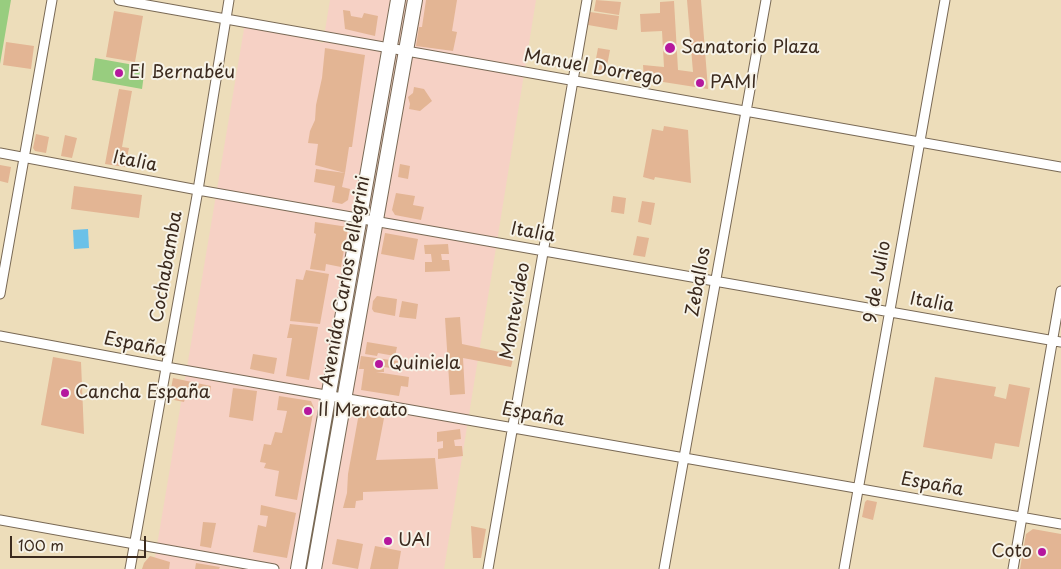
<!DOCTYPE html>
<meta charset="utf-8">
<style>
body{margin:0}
#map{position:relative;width:1061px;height:569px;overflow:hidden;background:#edddba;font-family:"Playpen Sans",sans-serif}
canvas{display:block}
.scale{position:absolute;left:10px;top:536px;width:136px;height:22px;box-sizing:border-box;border:2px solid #3b2a1e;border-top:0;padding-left:6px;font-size:15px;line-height:18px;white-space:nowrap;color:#3b2a1e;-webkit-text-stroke:4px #f7f3e8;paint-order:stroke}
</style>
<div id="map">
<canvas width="1061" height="569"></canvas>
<div class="scale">100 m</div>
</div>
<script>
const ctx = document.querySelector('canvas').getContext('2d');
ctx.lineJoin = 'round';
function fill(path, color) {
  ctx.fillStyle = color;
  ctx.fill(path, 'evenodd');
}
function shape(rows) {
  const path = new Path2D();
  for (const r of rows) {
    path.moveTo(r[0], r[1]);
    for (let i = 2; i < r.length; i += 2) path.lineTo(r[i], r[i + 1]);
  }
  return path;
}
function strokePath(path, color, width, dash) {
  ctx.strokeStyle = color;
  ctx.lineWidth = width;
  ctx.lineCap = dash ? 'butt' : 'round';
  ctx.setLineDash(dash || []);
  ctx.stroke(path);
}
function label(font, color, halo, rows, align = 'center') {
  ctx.font = font + ' "Playpen Sans",sans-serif';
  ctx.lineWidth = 4;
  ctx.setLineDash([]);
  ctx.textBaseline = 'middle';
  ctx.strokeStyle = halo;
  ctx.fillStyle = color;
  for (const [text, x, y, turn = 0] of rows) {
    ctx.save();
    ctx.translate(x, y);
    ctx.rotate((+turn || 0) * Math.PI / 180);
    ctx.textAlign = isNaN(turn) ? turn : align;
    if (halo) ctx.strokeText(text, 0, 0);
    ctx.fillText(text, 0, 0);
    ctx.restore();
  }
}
const built = shape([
 [330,0,536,0,444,569,153,569,246,17,323,43]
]);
const green = shape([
 [0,0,11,0,0,64],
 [95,58,145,67,142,89,92,80]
]);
const water = shape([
 [88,229,89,248,74,249,73,230]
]);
const building = shape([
 [426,0,457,0,452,31,457,32,453,51,416,46,419,27,422,27],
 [596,0,621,2,619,15,594,11],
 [687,0,701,0,708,89,644,79,643,65,664,67,662,31,641,32,640,14,660,13,660,2,674,1,678,70,693,72],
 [343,10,350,11,351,16,362,18,364,13,378,16,375,36,345,29],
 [114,11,143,16,135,62,106,57],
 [590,12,619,16,617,30,588,25],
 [6,42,34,46,31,69,3,65],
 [325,48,365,55,352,147,349,147,345,173,315,165,318,144,308,143,310,131,315,120,316,105,322,78],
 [598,48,610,50,606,71,594,69],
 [414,87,424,89,432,101,420,111,409,109,410,104,408,97,413,93],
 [119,89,132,91,122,147,129,148,125,167,105,164],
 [664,126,688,130,691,183,655,177,654,180,643,177,652,129,663,131],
 [36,134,49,137,46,153,35,151,33,148],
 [65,135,77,138,72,158,61,156],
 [400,164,410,166,408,179,398,177],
 [0,165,11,167,8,183,0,181],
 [316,169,345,173,342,187,350,189,348,200,342,204,332,202,335,186,314,182],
 [74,186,142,195,139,218,71,209],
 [396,193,415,196,413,205,424,207,421,220,395,215,392,210],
 [613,196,626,198,624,214,611,212],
 [642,201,655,203,651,225,638,222],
 [315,222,348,227,341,267,326,264,325,271,310,269,316,234,314,233],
 [385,233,418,239,414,260,381,254],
 [637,236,649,238,645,257,633,255],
 [448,244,449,254,441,254,442,260,449,260,450,271,425,272,425,262,432,262,431,254,425,254,424,245],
 [306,270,329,274,320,324,290,321,296,279,303,280],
 [377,296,397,299,395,316,374,312,372,309,373,301],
 [402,301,418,304,416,319,399,317],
 [460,317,462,344,514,355,511,367,463,358,465,394,450,395,445,318],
 [290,324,318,327,309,380,286,376,292,338,287,338],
 [367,342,397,347,395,356,378,353,377,356,365,354],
 [253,354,277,358,274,374,250,369],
 [361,356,398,361,396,369,384,367,384,372,376,372,409,377,408,387,401,386,399,396,361,390,364,369,359,369],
 [53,357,81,362,84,434,41,425],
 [935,377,996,387,994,396,1006,399,1009,384,1030,388,1019,447,995,443,992,459,923,447],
 [173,378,211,386,209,399,186,395,184,402,169,399],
 [233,388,257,391,253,421,229,417],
 [279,396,311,401,314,408,297,500,275,496,279,471,264,468,266,463,260,462,264,444,271,445,275,432,282,433,287,411,277,410],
 [364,409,385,413,376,460,435,458,438,489,363,492,363,500,356,501,355,508,343,508,347,493,348,474,359,413],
 [460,429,461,439,454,440,455,446,462,446,463,456,438,459,438,449,443,448,443,441,437,442,437,432],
 [867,500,877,502,873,520,862,517,865,502],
 [261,505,296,513,287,558,253,552,258,525,266,527,268,516,260,515],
 [203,522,216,523,211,548,200,546],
 [471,526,486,529,481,558,473,558],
 [1033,529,1061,534,1061,569,1020,569,1026,534],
 [337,539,363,544,358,569,332,564],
 [375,546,401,551,398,569,370,569],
 [150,556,170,562,169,569,142,569,144,563],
 [196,563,220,567,219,569,195,569]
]);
const minor = shape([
 [119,0,1061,167],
 [0,153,198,190,1061,342],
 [0,294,52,0],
 [0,336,166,367,1061,524],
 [0,520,274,569],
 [130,569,198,190,229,0],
 [488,569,587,0],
 [664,569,766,0],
 [844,569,945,0],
 [1013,569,1061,291]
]);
const primary = shape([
 [298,569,398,0],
 [314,569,415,0]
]);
const markers = [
 [670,48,6,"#b5179e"],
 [119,73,5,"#b5179e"],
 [700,83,5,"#b5179e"],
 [379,364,5,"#b5179e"],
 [65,393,5,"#b5179e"],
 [308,411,5,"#b5179e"],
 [388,541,5,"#b5179e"],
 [1042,552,5,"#b5179e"]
];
const poiNames = [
 ["Sanatorio Plaza",681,48],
 ["El Bernabéu",129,73],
 ["PAMI",710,83],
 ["Quiniela",389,364],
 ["Cancha España",75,393],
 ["Il Mercato",318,411],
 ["UAI",398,541],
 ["Coto",1032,552,"right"]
];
const streetNames = [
 ["Manuel Dorrego",593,68,10],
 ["Italia",135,162,11],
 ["Italia",533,233,10],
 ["Cochabamba",167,267,-80],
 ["Avenida Carlos Pellegrini",346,281,-80],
 ["Zeballos",699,282,-80],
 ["9 de Julio",878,282,-80],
 ["Italia",932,303,10],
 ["Montevideo",516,311,-80],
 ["España",135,345,11],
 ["España",533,415,10],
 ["España",932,485,10]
];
fill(built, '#f6d1c5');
fill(green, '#98cd7f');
fill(water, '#6bc1e8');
fill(building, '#e3b594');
strokePath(minor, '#796955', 11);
strokePath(primary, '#796955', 16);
strokePath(minor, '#fff', 9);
strokePath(primary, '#fff', 14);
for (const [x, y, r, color] of markers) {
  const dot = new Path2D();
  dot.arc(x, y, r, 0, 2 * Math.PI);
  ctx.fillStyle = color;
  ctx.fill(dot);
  strokePath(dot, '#f7f3e8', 2);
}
label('18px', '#3b2a1e', '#f7f3e8', poiNames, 'left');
label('18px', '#3b2a1e', '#f7f3e8', streetNames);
</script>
